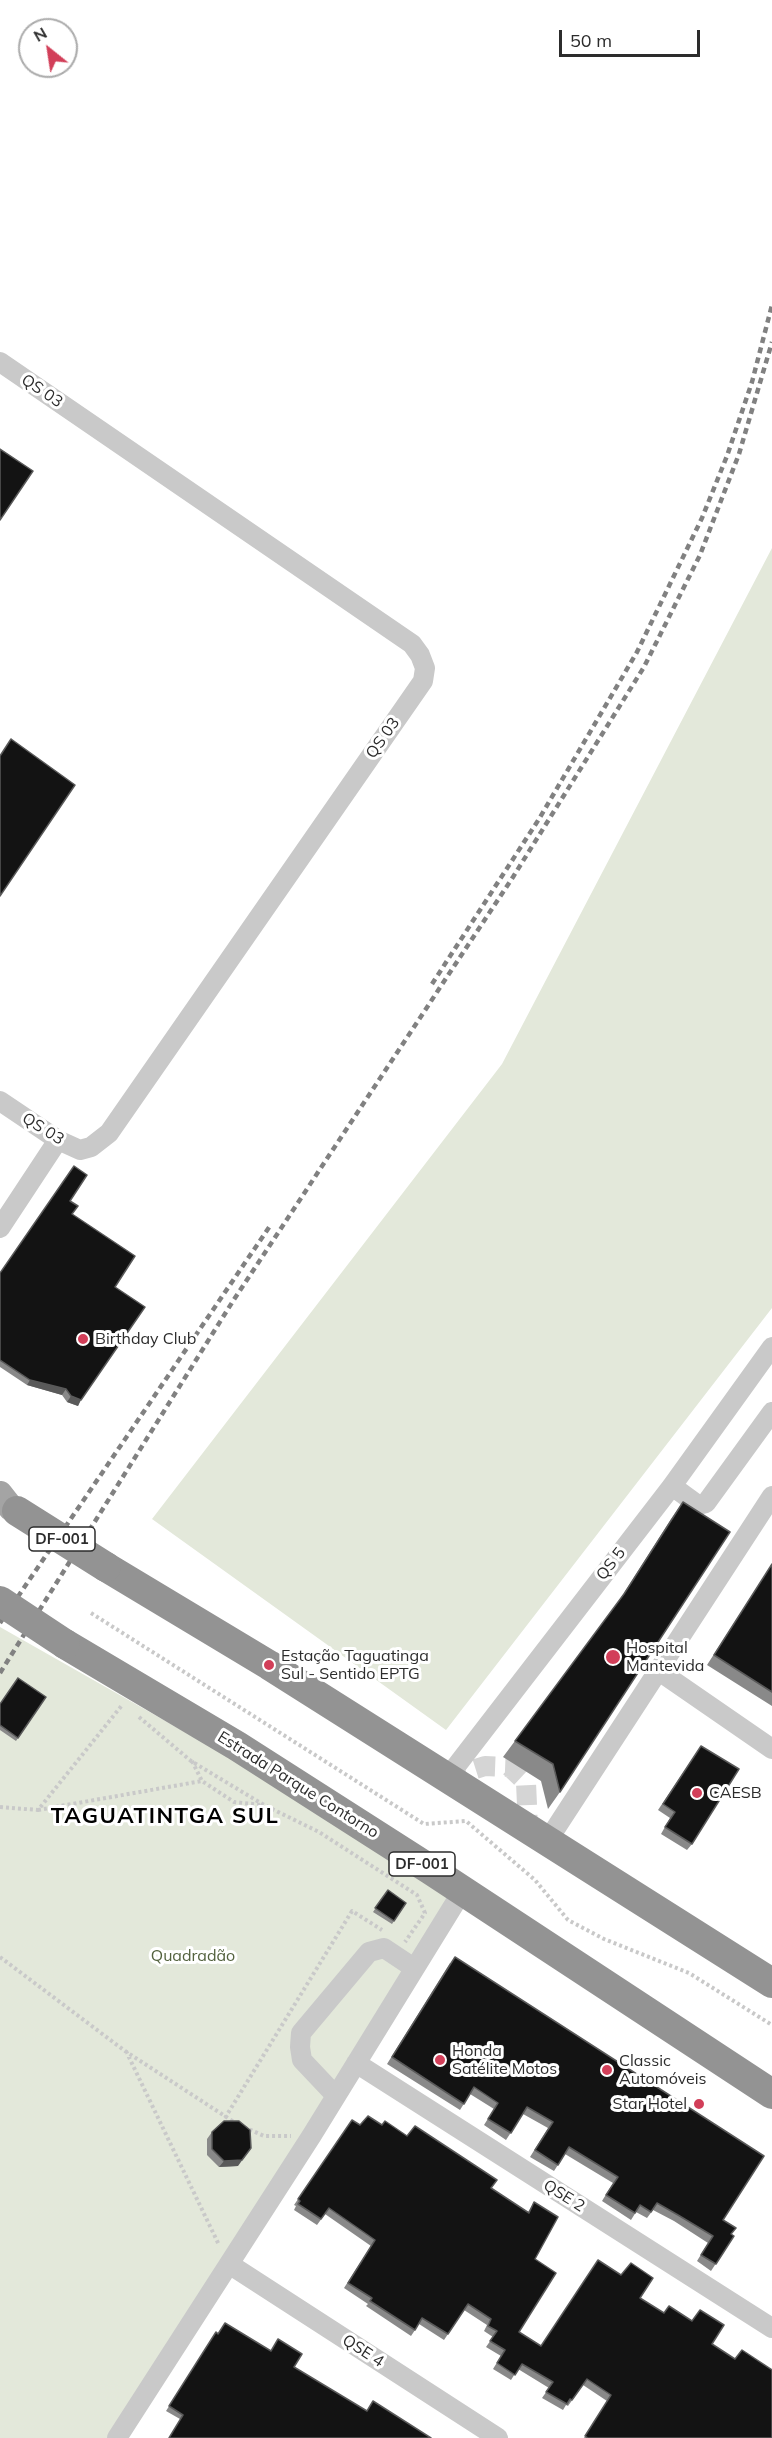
<!DOCTYPE html>
<meta charset="utf-8">
<style>
body{margin:0}
#map{position:relative;width:772px;height:2438px;overflow:hidden;background:#fff;font-family:Mulish,sans-serif}
canvas{display:block}
.north{position:absolute;left:18px;top:18px;width:60px;height:60px;box-sizing:border-box;background:#fff;border:2px solid #ababab;border-radius:50%;rotate:330deg;font-size:16px;font-weight:700;line-height:24px;text-align:center;color:#2c2c2c}
.north::after{content:'';display:block;margin:auto;width:21px;height:27px;background:#d23f59;clip-path:polygon(50% 0,100% 100%,50% 72%,0 100%)}
.scale{position:absolute;left:559px;top:30px;width:141px;height:27px;box-sizing:border-box;border:3px solid #2c2c2c;border-top:0;padding-left:8px;font-size:18px;line-height:21px;white-space:nowrap;color:#2c2c2c;-webkit-text-stroke:4px #fff;paint-order:stroke}
</style>
<div id="map">
<canvas width="772" height="2438"></canvas>
<div class="north">N</div>
<div class="scale">50 m</div>
</div>
<script>
const ctx = document.querySelector('canvas').getContext('2d');
ctx.lineJoin = 'round';
function fill(path, color) {
  ctx.fillStyle = color;
  ctx.fill(path, 'evenodd');
}
function shape(rows) {
  const path = new Path2D();
  for (const r of rows) {
    path.moveTo(r[0], r[1]);
    for (let i = 2; i < r.length; i += 2) path.lineTo(r[i], r[i + 1]);
  }
  return path;
}
function strokePath(path, color, width, dash) {
  ctx.strokeStyle = color;
  ctx.lineWidth = width;
  ctx.lineCap = dash ? 'butt' : 'round';
  ctx.setLineDash(dash || []);
  ctx.stroke(path);
}
function label(font, color, halo, rows, align = 'center') {
  ctx.font = font + ' Mulish,sans-serif';
  ctx.lineWidth = 6;
  ctx.setLineDash([]);
  ctx.textBaseline = 'middle';
  ctx.strokeStyle = halo;
  ctx.fillStyle = color;
  for (const [text, x, y, turn = 0] of rows) {
    ctx.save();
    ctx.translate(x, y);
    ctx.rotate((+turn || 0) * Math.PI / 180);
    ctx.textAlign = isNaN(turn) ? turn : align;
    if (halo) ctx.strokeText(text, 0, 0);
    ctx.fillText(text, 0, 0);
    ctx.restore();
  }
}
const green = shape([
 [772,548,772,1308,446,1730,152,1519,502,1064],
 [0,1627,463,1890,112,2438,0,2438]
]);
const minorTunnel = shape([
 [447,1778,485,1766,510,1767,526,1782,528,1828]
]);
const path = shape([
 [91,1613,424,1824,466,1821,535,1880,568,1920,604,1939,689,1973,772,2025],
 [139,1717,191,1761,264,1805,319,1832,417,1895,425,1913,405,1942],
 [192,1761,202,1781],
 [0,1807,38,1810,123,1704],
 [38,1810,202,1781,234,1802,262,1805],
 [0,1957,125,2051,234,2122],
 [126,2051,219,2245],
 [225,2118,352,1911,382,1930],
 [244,2127,264,2136,291,2136]
]);
const minor = shape([
 [0,362,412,644,420,655,425,668,423,681,109,1133,91,1147,80,1150,58,1140,0,1101],
 [0,1228,58,1140],
 [672,1486,698,1505,706,1503,772,1412],
 [659,1671,772,1749],
 [447,1778,672,1486,772,1347],
 [548,1840,772,1496],
 [356,2063,772,2328],
 [336,2096,302,2060,300,2047,301,2033,369,1952,384,1948,414,1968],
 [229,2264,498,2438],
 [117,2438,312,2135,463,1890]
]);
const major = shape([
 [0,1494,11,1508]
]);
const highway = shape([
 [106,1567,269,1665,772,1983],
 [65,1644,237,1746,431,1870,772,2094]
]);
const rail = shape([
 [432,984,539,819,637,652,702,518,727,456,752,382,772,305],
 [0,1623,270,1226],
 [0,1673,233,1301,513,877,644,667,700,555,739,454,772,342]
]);
const highwayBridge = shape([
 [17,1511,106,1567],
 [0,1601,65,1644]
]);
const wall = shape([
 [70,1201,72,1214,115,1287,78,1406,67,1402,62,1395,27,1385,0,1367,0,1273],
 [683,1502,560,1792,548,1809,541,1781,503,1757,617,1604,671,1519],
 [772,1564,772,1706,707,1665],
 [46,1697,16,1741,0,1730,0,1704],
 [701,1746,692,1844,687,1850,661,1834,670,1818,658,1810],
 [388,1890,406,1903,392,1924,373,1912],
 [450,1963,723,2220,731,2234,734,2236,711,2271,697,2261,708,2243,674,2221,653,2210,647,2218,636,2212,631,2220,602,2201,613,2183,565,2154,554,2171,530,2157,548,2128,523,2114,506,2140,484,2125,494,2109,470,2094,460,2110,387,2064],
 [352,2120,360,2125,382,2125,491,2188,528,2212,534,2202,535,2259,519,2332,541,2346,640,2298,712,2344,772,2438,584,2438,607,2401,583,2385,568,2406,566,2405,563,2410,542,2398,549,2388,518,2369,511,2380,493,2369,501,2356,486,2347,493,2337,484,2331,487,2325,464,2310,444,2340,419,2324,411,2336,366,2306,368,2304,344,2288,371,2246,325,2214,317,2225,294,2210,296,2206,294,2205],
 [212,2132,238,2166,219,2167,207,2155,207,2139],
 [216,2332,294,2367,367,2411,431,2438,180,2419,166,2411]
]);
const shadedWall = shape([
 [30,1380,66,1389,62,1395,27,1385],
 [71,1396,81,1400,78,1406,67,1402],
 [251,2148,238,2166,219,2167,224,2161]
]);
const building = shape([
 [0,449,33,471,0,520,0,449],
 [11,739,75,785,0,896,0,756,11,739],
 [74,1166,87,1175,70,1201,78,1206,72,1214,135,1256,115,1287,145,1307,81,1400,71,1396,66,1389,30,1380,0,1360,0,1273,74,1166],
 [683,1502,730,1532,560,1792,553,1764,515,1741,624,1594,683,1502],
 [772,1564,772,1692,714,1655,772,1564],
 [18,1678,46,1697,18,1738,0,1725,0,1704,18,1678],
 [701,1746,739,1769,692,1844,665,1827,675,1812,663,1804,701,1746],
 [388,1890,406,1903,394,1921,375,1908,388,1890],
 [455,1957,764,2156,723,2220,736,2228,731,2234,734,2236,716,2264,701,2255,713,2236,678,2215,657,2203,651,2212,640,2205,635,2213,606,2195,618,2177,569,2147,558,2165,535,2150,553,2122,527,2107,511,2133,488,2119,498,2103,474,2087,464,2104,392,2057,455,1957],
 [368,2116,382,2125,385,2121,407,2136,415,2126,497,2180,491,2188,529,2213,534,2202,558,2217,535,2259,556,2273,519,2332,541,2346,598,2260,621,2275,631,2263,653,2278,640,2298,664,2313,669,2306,692,2321,700,2310,724,2325,712,2344,735,2359,742,2350,772,2370,772,2438,588,2438,585,2436,611,2395,587,2379,572,2400,570,2399,567,2404,546,2392,553,2382,522,2364,515,2375,497,2363,505,2350,490,2341,497,2331,488,2326,491,2319,468,2304,448,2334,422,2318,415,2330,370,2301,372,2298,348,2283,375,2240,329,2208,321,2219,298,2204,300,2201,298,2199,352,2120,360,2125,368,2116],
 [224,2121,239,2121,250,2130,251,2148,242,2160,224,2161,212,2149,212,2132,224,2121],
 [225,2323,271,2351,278,2339,302,2354,294,2367,367,2411,373,2401,431,2438,169,2438,183,2415,169,2406,216,2332,218,2334,225,2323]
]);
const markers = [
 [83,1339,6,"#d23f59"],
 [613,1657,8,"#d23f59"],
 [269,1665,6,"#d23f59"],
 [697,1793,6,"#d23f59"],
 [440,2060,6,"#d23f59"],
 [607,2070,6,"#d23f59"],
 [699,2104,6,"#d23f59"]
];
const shields = [
 [62,1539,66],
 [422,1864,66]
];
const shieldNames = [
 ["DF-001",62,1539],
 ["DF-001",422,1864]
];
const streetNames = [
 ["QS 03",42,391,34],
 ["QS 03",383,738,-55],
 ["QS 03",43,1129,32],
 ["QS 5",611,1564,-52],
 ["Estrada Parque Contorno",298,1785,32],
 ["QSE 2",564,2196,32],
 ["QSE 4",363,2351,33]
];
const poiNames = [
 ["Birthday Club",95,1339],
 ["Hospital",626,1648],
 ["Mantevida",626,1666],
 ["Estação Taguatinga",281,1656],
 ["Sul - Sentido EPTG",281,1674],
 ["CAESB",709,1793],
 ["Honda",452,2051],
 ["Satélite Motos",452,2069],
 ["Classic",619,2061],
 ["Automóveis",619,2079],
 ["Star Hotel",687,2104,"right"]
];
const parkNames = [
 ["Quadradão",193,1956]
];
const districtNames = [
 ["TAGUATINTGA SUL",165,1816]
];
fill(green, '#e3e8da');
strokePath(minorTunnel, '#d5d5d5', 20, [20, 10]);
strokePath(path, '#c9c9c9', 4, [3, 3]);
strokePath(minor, '#c9c9c9', 20);
strokePath(major, '#a4a4a4', 26);
strokePath(highway, '#939393', 30);
strokePath(rail, '#818181', 4.5, [6, 4.5]);
strokePath(highwayBridge, '#939393', 30);
fill(wall, '#898989');
fill(shadedWall, '#5a5a5a');
fill(building, '#131313');
strokePath(building, '#5a5a5a', 1.5);
for (const [x, y, r, color] of markers) {
  const dot = new Path2D();
  dot.arc(x, y, r, 0, 2 * Math.PI);
  ctx.fillStyle = color;
  ctx.fill(dot);
  strokePath(dot, '#fff', 2);
}
for (const [x, y, w] of shields) {
  const box = new Path2D();
  box.roundRect(x - w / 2, y - 12, w, 24, 4.5);
  ctx.fillStyle = '#fff';
  ctx.fill(box);
  strokePath(box, '#2c2c2c', 1.5);
}
label('bold 15px', '#2c2c2c', null, shieldNames);
label('16px', '#2c2c2c', '#fff', streetNames);
label('16px', '#2c2c2c', '#fff', poiNames, 'left');
label('16px', '#53623e', '#fff', parkNames);
ctx.letterSpacing = '1.5px';
label('bold 22px', '#000', '#fff', districtNames);
ctx.letterSpacing = '0px';
</script>
